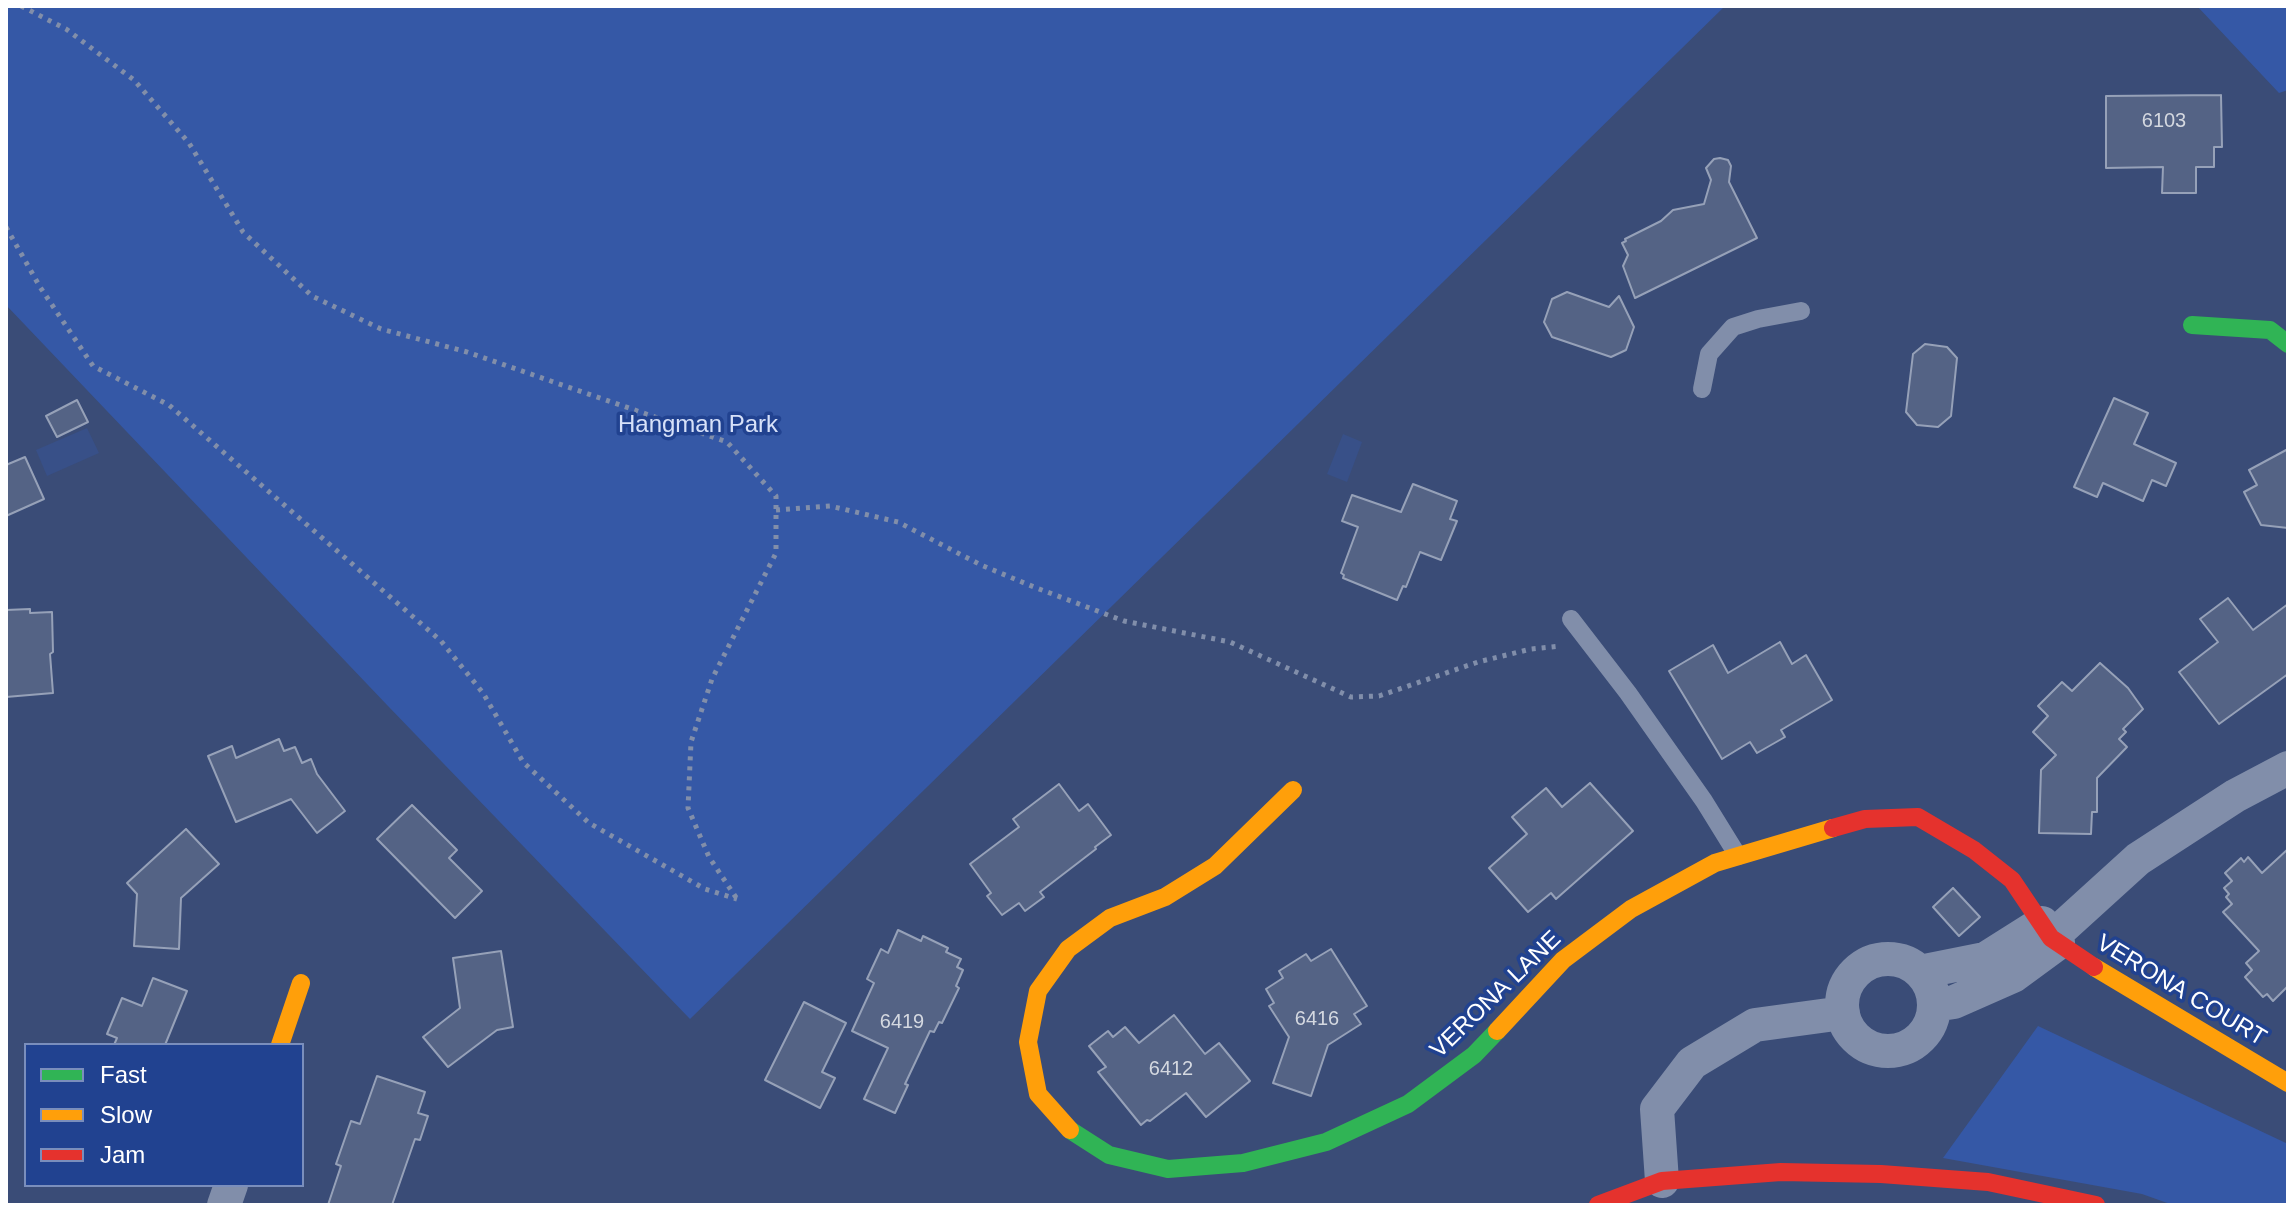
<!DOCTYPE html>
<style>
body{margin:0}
#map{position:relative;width:2294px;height:1211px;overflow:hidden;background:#3a4c77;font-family:Arial,sans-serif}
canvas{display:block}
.frame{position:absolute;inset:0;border:8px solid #fff;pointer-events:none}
.legend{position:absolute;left:24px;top:1043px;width:280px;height:144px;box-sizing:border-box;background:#214290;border:2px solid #7a8ebc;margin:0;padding:10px 14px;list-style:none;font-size:24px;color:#fff}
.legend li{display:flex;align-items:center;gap:16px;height:40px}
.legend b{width:40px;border:2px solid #7a8ebc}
</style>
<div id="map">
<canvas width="2294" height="1211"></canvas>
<div class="frame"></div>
<ul class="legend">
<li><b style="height:10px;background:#30b455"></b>Fast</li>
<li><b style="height:10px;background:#ff9f0a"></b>Slow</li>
<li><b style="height:10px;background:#e5322d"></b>Jam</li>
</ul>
</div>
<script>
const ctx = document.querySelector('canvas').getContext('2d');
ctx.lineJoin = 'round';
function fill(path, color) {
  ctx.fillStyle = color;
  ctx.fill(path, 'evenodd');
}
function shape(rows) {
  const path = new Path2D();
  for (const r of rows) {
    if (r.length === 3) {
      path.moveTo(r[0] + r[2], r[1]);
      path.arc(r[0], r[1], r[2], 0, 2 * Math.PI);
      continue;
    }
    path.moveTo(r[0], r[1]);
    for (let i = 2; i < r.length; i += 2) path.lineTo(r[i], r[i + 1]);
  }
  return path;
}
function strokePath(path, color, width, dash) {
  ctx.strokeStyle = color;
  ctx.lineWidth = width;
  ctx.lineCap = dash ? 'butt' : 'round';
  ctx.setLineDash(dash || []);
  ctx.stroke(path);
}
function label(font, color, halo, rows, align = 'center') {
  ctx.font = font + ' Arial,sans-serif';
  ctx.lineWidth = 7;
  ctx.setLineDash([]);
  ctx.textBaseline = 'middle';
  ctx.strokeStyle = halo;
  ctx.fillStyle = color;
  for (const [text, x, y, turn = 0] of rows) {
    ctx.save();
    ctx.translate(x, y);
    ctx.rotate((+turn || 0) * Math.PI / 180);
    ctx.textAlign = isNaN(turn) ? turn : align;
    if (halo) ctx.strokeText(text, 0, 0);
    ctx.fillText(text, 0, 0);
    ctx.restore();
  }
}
const green = shape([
 [6,6,1725,6,690,1019,388,706,6,305],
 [2197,6,2288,6,2288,90,2279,93],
 [2038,1026,2288,1144,2288,1205,2173,1205,2142,1194,1943,1158]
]);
const water = shape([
 [87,428,99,453,47,476,36,450],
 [1343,434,1362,442,1347,482,1327,474]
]);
const building = shape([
 [2221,95,2222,147,2214,147,2214,167,2196,167,2196,193,2162,193,2163,167,2106,168,2106,96,2221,95],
 [1720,158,1728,160,1731,166,1729,182,1757,238,1635,298,1623,266,1628,255,1622,243,1626,241,1625,239,1661,221,1673,210,1704,204,1711,180,1706,168,1714,159,1720,158],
 [1567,292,1609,307,1619,296,1634,327,1626,350,1611,357,1552,337,1544,322,1552,299,1567,292],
 [1925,344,1947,347,1957,358,1951,416,1938,427,1917,425,1906,412,1913,354,1925,344],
 [2114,398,2148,413,2134,444,2176,463,2166,486,2152,480,2143,501,2103,483,2097,497,2074,487,2114,398],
 [77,400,88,422,57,437,46,416,77,400],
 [2288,449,2288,528,2261,525,2244,492,2257,485,2249,470,2288,449],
 [25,457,44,499,6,516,6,465,25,457],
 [1413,484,1457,501,1450,519,1457,521,1441,560,1420,552,1406,587,1403,586,1397,600,1343,578,1344,575,1341,573,1358,527,1342,521,1352,495,1401,512,1413,484],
 [2228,598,2253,630,2288,604,2288,674,2219,724,2179,672,2218,642,2200,619,2228,598],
 [30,609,30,613,52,612,53,652,50,654,53,693,6,697,6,610,30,609],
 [1780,642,1792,664,1806,655,1832,700,1781,730,1785,737,1757,753,1750,742,1722,759,1669,671,1713,645,1728,673,1780,642],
 [2100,663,2128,688,2143,709,2123,729,2126,732,2119,739,2127,747,2097,778,2097,812,2092,812,2091,834,2039,833,2041,770,2056,755,2033,732,2048,716,2038,706,2062,682,2072,691,2100,663],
 [279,739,284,751,295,747,302,763,311,759,317,774,345,811,317,833,291,799,236,822,208,756,232,746,236,758,279,739],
 [1590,783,1633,831,1556,899,1551,893,1528,912,1489,868,1527,834,1512,817,1546,788,1562,807,1590,783],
 [1059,784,1079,811,1088,804,1111,835,1095,847,1096,849,1040,892,1044,897,1025,911,1019,903,1002,915,987,896,991,893,970,864,1019,827,1013,819,1059,784],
 [412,805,457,850,449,858,482,891,455,918,377,839,412,805],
 [186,829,219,864,181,898,179,949,134,946,137,894,127,883,186,829],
 [2288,849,2288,986,2273,1001,2267,994,2263,997,2245,977,2252,970,2246,963,2259,951,2223,912,2232,904,2226,897,2229,894,2224,888,2232,881,2225,873,2241,858,2244,862,2248,857,2262,873,2288,849],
 [1953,888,1980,917,1959,936,1933,907,1953,888],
 [898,930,921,941,923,936,948,948,946,952,961,959,957,967,963,970,956,986,959,988,942,1023,939,1022,934,1032,930,1031,905,1084,908,1085,895,1113,864,1099,888,1048,852,1031,874,983,867,979,881,949,888,953,898,930],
 [1331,949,1367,1006,1354,1014,1361,1024,1328,1045,1311,1096,1273,1083,1289,1037,1269,1006,1274,1003,1266,989,1283,978,1279,971,1306,954,1311,961,1331,949],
 [501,951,513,1027,497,1030,448,1067,423,1037,460,1008,453,958,501,951],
 [153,978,187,991,165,1045,114,1045,117,1038,107,1034,122,998,142,1006,153,978],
 [804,1002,846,1023,822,1072,835,1078,820,1108,765,1080,804,1002],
 [1174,1015,1205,1054,1219,1043,1250,1081,1206,1117,1186,1093,1150,1121,1147,1120,1141,1125,1098,1072,1106,1067,1089,1046,1108,1031,1113,1037,1125,1027,1139,1043,1174,1015],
 [377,1076,425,1092,418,1113,428,1116,420,1140,415,1139,392,1205,328,1205,341,1166,336,1164,351,1121,360,1124,377,1076]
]);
const path = shape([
 [21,6,66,29,134,80,189,143,243,232,312,296,381,329,467,352,727,442,776,496,776,553,712,679,691,742,688,808,709,857,737,899],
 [6,227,40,287,93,366,169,405,441,641,483,693,523,762,589,823,705,889,737,899],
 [776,510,830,506,898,522,981,565,1034,587,1124,621,1230,642,1351,697,1379,696,1478,662,1531,649,1561,646]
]);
const lane = shape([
 [1702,389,1709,354,1733,327,1758,319,1801,311],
 [1571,619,1628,693,1704,801,1738,856]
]);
const street = shape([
 [2051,938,2138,859,2235,796,2288,768],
 [1888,1005,46],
 [1920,972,1985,959,2042,923],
 [1934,1005,1954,1002,2013,976,2058,943],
 [1662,1181,1657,1109,1692,1063,1755,1025,1843,1013],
 [224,1205,231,1185]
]);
const fast = shape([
 [2192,325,2270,330,2288,344],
 [1070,1130,1109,1155,1168,1169,1243,1163,1326,1142,1408,1104,1474,1055,1497,1031]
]);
const slow = shape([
 [2094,967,2288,1083],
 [1497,1031,1563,960,1631,909,1715,863,1833,828],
 [280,1045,301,983],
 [1070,1130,1038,1094,1028,1042,1038,991,1068,949,1110,918,1165,897,1215,866,1293,790]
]);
const jam = shape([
 [1833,828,1865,819,1918,817,1974,850,2012,880,2051,938,2094,967],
 [1598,1205,1662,1181,1781,1172,1881,1174,1988,1182,2096,1205]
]);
const numberNames = [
 ["6103",2164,121],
 ["6416",1317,1019],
 ["6419",902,1022],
 ["6412",1171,1069]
];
const parkNames = [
 ["Hangman Park",698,425]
];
const streetNames = [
 ["VERONA COURT",2181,991,31],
 ["VERONA LANE",1496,995,-44]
];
fill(green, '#3558a6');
fill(water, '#385088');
fill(building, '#546385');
strokePath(building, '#96a1b8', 2);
strokePath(path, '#818eaa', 5, [4, 6]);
strokePath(lane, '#818eaa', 18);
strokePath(street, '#818eaa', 34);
strokePath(fast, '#30b455', 18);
strokePath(slow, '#ff9f0a', 18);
strokePath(jam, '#e5322d', 18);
label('20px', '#d4d8e0', null, numberNames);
label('24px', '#d7e1f9', '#214290', parkNames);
label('24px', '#fff', '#214290', streetNames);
</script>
